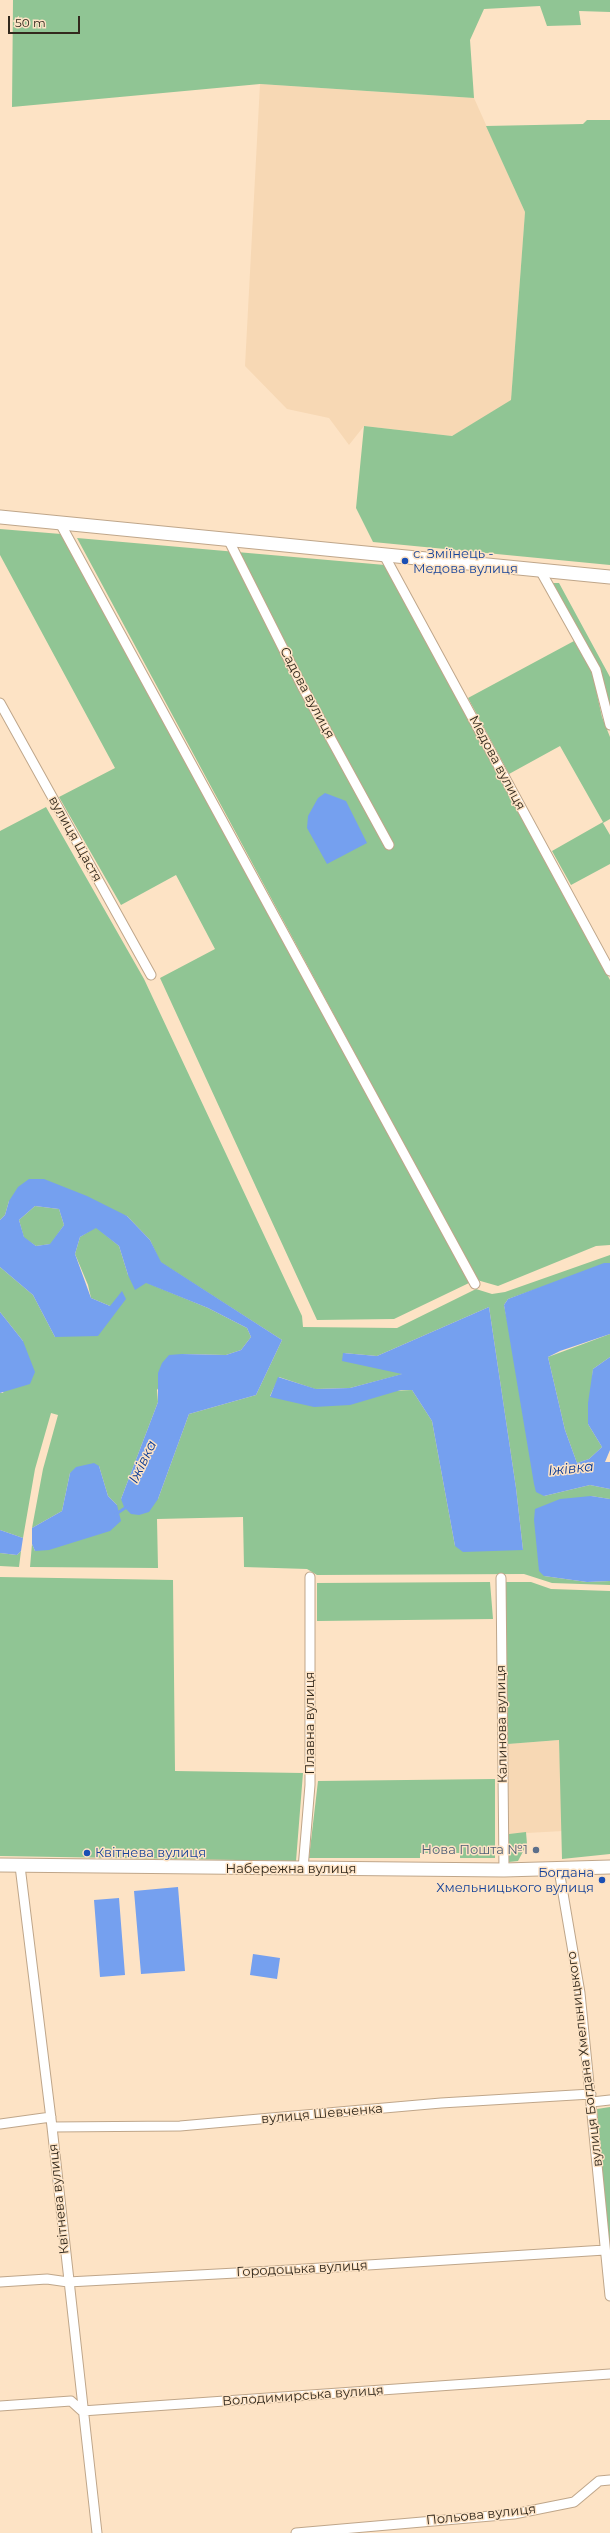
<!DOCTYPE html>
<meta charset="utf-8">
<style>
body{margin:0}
#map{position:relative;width:610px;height:2533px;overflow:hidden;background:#fde3c5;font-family:Montserrat,sans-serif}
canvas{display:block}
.scale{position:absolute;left:8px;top:16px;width:72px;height:18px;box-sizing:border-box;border:2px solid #32291d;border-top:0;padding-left:5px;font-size:12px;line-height:14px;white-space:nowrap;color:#32291d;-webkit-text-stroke:3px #fde3c5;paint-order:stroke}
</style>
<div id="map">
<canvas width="610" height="2533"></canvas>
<div class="scale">50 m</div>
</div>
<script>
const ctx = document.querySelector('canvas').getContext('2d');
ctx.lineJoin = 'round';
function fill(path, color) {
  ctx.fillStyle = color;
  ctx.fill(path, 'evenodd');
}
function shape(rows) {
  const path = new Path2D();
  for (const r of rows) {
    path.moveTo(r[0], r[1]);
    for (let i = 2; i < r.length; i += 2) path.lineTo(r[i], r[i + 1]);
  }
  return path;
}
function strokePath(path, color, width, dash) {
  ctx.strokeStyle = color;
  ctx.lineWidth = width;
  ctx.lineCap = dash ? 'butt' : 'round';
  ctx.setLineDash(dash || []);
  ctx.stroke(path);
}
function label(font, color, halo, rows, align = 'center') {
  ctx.font = font + ' Montserrat,sans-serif';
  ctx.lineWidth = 3;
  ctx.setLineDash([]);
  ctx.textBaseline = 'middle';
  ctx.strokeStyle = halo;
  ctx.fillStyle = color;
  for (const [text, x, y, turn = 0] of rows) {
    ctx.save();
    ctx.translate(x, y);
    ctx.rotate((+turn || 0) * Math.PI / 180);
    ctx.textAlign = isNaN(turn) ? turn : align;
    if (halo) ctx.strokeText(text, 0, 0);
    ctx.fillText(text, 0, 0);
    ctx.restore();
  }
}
const built = shape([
 [260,84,474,98,525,212,511,401,452,436,364,426,349,445,329,418,287,409,245,366],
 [559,1740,563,1831,509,1834,508,1744]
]);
const green = shape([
 [13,0,610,0,610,12,579,11,581,25,547,26,540,6,484,9,470,40,474,98,260,84,12,107],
 [587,120,610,120,610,565,373,542,356,508,364,426,452,436,511,400,525,212,486,126,583,124],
 [0,529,61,534,469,1283,394,1319,317,1320,160,978,215,949,176,875,121,905,59,797,115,768,0,555],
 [77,538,385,565,610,980,610,1245,596,1246,498,1286,477,1280],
 [551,583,559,583,610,677,610,716,600,669],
 [574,641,592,672,602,717,610,737,610,819,603,823,610,835,610,864,571,885,552,851,603,822,560,746,509,774,468,698],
 [46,807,144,979,302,1316,303,1327,397,1328,476,1289,492,1294,505,1292,610,1255,610,1263,508,1299,504,1305,544,1496,590,1485,610,1489,610,1499,591,1496,544,1576,587,1582,610,1581,610,1585,552,1583,524,1574,317,1575,307,1569,244,1567,243,1517,157,1519,158,1568,30,1567,32,1544,35,1551,117,1505,108,1496,99,1466,70,1473,62,1511,32,1528,43,1469,58,1415,51,1413,35,1469,23,1538,0,1530,0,1393,3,1393,23,1341,0,1312,0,1267,33,1295,55,1337,110,1306,91,1298,88,1285,75,1254,80,1237,96,1227,119,1246,128,1275,208,1308,247,1328,251,1337,241,1350,226,1355,182,1354,157,1390,158,1402,121,1499,158,1499,189,1414,256,1395,282,1340,160,1262,150,1240,127,1216,9,1201,5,1215,0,1220,0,831],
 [489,1307,516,1488,523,1550,455,1546,432,1421,412,1390,270,1396,279,1377,315,1389,350,1388,403,1374,343,1353,377,1356],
 [35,1206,59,1209,64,1225,51,1244,36,1246,24,1238,19,1220],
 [610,1334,610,1357,593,1369,588,1424,602,1447,589,1459,577,1463,565,1430,548,1357],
 [21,1551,19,1567,0,1566,0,1553,17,1555],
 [0,1577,173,1580,175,1771,303,1773,296,1861,0,1856],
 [490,1582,493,1619,317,1621,317,1583],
 [505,1582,531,1582,551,1589,610,1591,610,1854,562,1859,559,1740,508,1744],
 [495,1779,495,1858,460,1858,460,1853,420,1853,420,1858,309,1858,318,1781],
 [526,1832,527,1844,518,1861,509,1862,509,1834],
 [610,2107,610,2262,597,2109]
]);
const water = shape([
 [325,793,346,801,367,843,327,864,307,828,308,816,318,798],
 [29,1179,44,1179,87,1196,127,1216,150,1240,161,1262,282,1340,256,1395,189,1414,158,1499,149,1512,139,1515,131,1514,124,1507,121,1499,158,1402,158,1373,162,1363,169,1355,182,1354,226,1355,241,1350,251,1337,247,1328,208,1308,146,1283,135,1290,128,1275,119,1246,96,1228,80,1237,75,1254,91,1298,110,1306,122,1291,126,1299,98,1336,55,1337,33,1295,0,1267,0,1220,5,1215,9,1201,18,1187],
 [35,1206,59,1209,64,1225,50,1244,36,1246,24,1237,19,1220],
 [604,1263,610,1263,610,1334,560,1351,548,1357,565,1430,577,1463,589,1459,602,1447,588,1424,588,1403,593,1369,610,1357,610,1450,605,1462,610,1462,610,1489,590,1485,544,1496,536,1492,534,1484,504,1305,508,1299],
 [489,1307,516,1488,523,1550,463,1552,455,1546,432,1421,412,1390,401,1390,350,1405,314,1407,270,1397,278,1377,316,1389,350,1388,402,1374,342,1361,343,1353,377,1356],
 [0,1312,23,1341,35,1372,30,1384,0,1393],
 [94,1463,99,1466,108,1496,117,1505,121,1521,110,1531,49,1550,35,1551,32,1544,32,1528,62,1511,70,1473,76,1467],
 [591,1496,610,1499,610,1581,587,1582,544,1576,539,1571,534,1520,535,1509,560,1499],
 [0,1530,23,1538,21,1551,17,1555,0,1553],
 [178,1887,185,1971,141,1974,134,1891],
 [119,1898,125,1975,100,1977,94,1900],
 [253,1954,280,1958,277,1979,250,1975]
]);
const stream = shape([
 [116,1514,128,1506]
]);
const street = shape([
 [60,523,475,1284],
 [228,539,302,686,389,845],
 [384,555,610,971],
 [540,570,596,670,610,725],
 [0,703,151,975],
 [501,1578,504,1870],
 [20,1866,52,2127,97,2533],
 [303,1869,310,1785,310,1577],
 [559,1870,580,1993,610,2296],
 [592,2102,610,2100],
 [0,2124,51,2117],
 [52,2127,180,2126,441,2103,591,2094],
 [0,2282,47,2279,68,2282,273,2271,605,2250],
 [0,2406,71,2401,82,2411,610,2374],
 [296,2533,514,2514,574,2502,599,2481,610,2480]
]);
const secondary = shape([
 [0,517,610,577],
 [0,1865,504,1870,610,1867]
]);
const markers = [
 [405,561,4,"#1a4fb4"],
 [536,1850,4,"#5c6f8a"],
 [87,1853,4,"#1a4fb4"],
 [602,1880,4,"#1a4fb4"]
];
const transitNames = [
 ["с. Зміїнець -",413,554],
 ["Медова вулиця",413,569],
 ["Квітнева вулиця",95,1853],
 ["Богдана",594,1873,"right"],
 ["Хмельницького вулиця",594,1888,"right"]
];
const streetNames = [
 ["Садова вулиця",307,693,62],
 ["Медова вулиця",497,763,62],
 ["вулиця Щастя",75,839,61],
 ["Плавна вулиця",310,1723,-90],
 ["Калинова вулиця",502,1724,-91],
 ["Набережна вулиця",291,1869],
 ["вулиця Богдана Хмельницького",585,2059,-97],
 ["вулиця Шевченка",322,2114,-5],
 ["Квітнева вулиця",59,2199,-96],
 ["Городоцька вулиця",302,2269,-3],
 ["Володимирська вулиця",303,2396,-4],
 ["Польова вулиця",481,2515,-6]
];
const serviceNames = [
 ["Нова Пошта №1",528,1850]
];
const waterNames = [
 ["Іжівка",143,1462,-64],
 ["Іжівка",571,1469,-6]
];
fill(built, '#f7d8b4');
fill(green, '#90c594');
fill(water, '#75a0ef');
strokePath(stream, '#75a0ef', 3);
strokePath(street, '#bfa68a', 11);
strokePath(secondary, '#bfa68a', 15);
strokePath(street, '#fff', 9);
strokePath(secondary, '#fff', 13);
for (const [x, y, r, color] of markers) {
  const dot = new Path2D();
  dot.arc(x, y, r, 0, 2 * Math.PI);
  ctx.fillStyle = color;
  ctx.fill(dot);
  strokePath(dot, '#fde3c5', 1.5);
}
label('13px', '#164399', '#fde3c5', transitNames, 'left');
label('13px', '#32291d', '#fde3c5', streetNames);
label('13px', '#4e5e75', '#fde3c5', serviceNames, 'right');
label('italic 14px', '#093993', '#fde3c5', waterNames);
</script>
